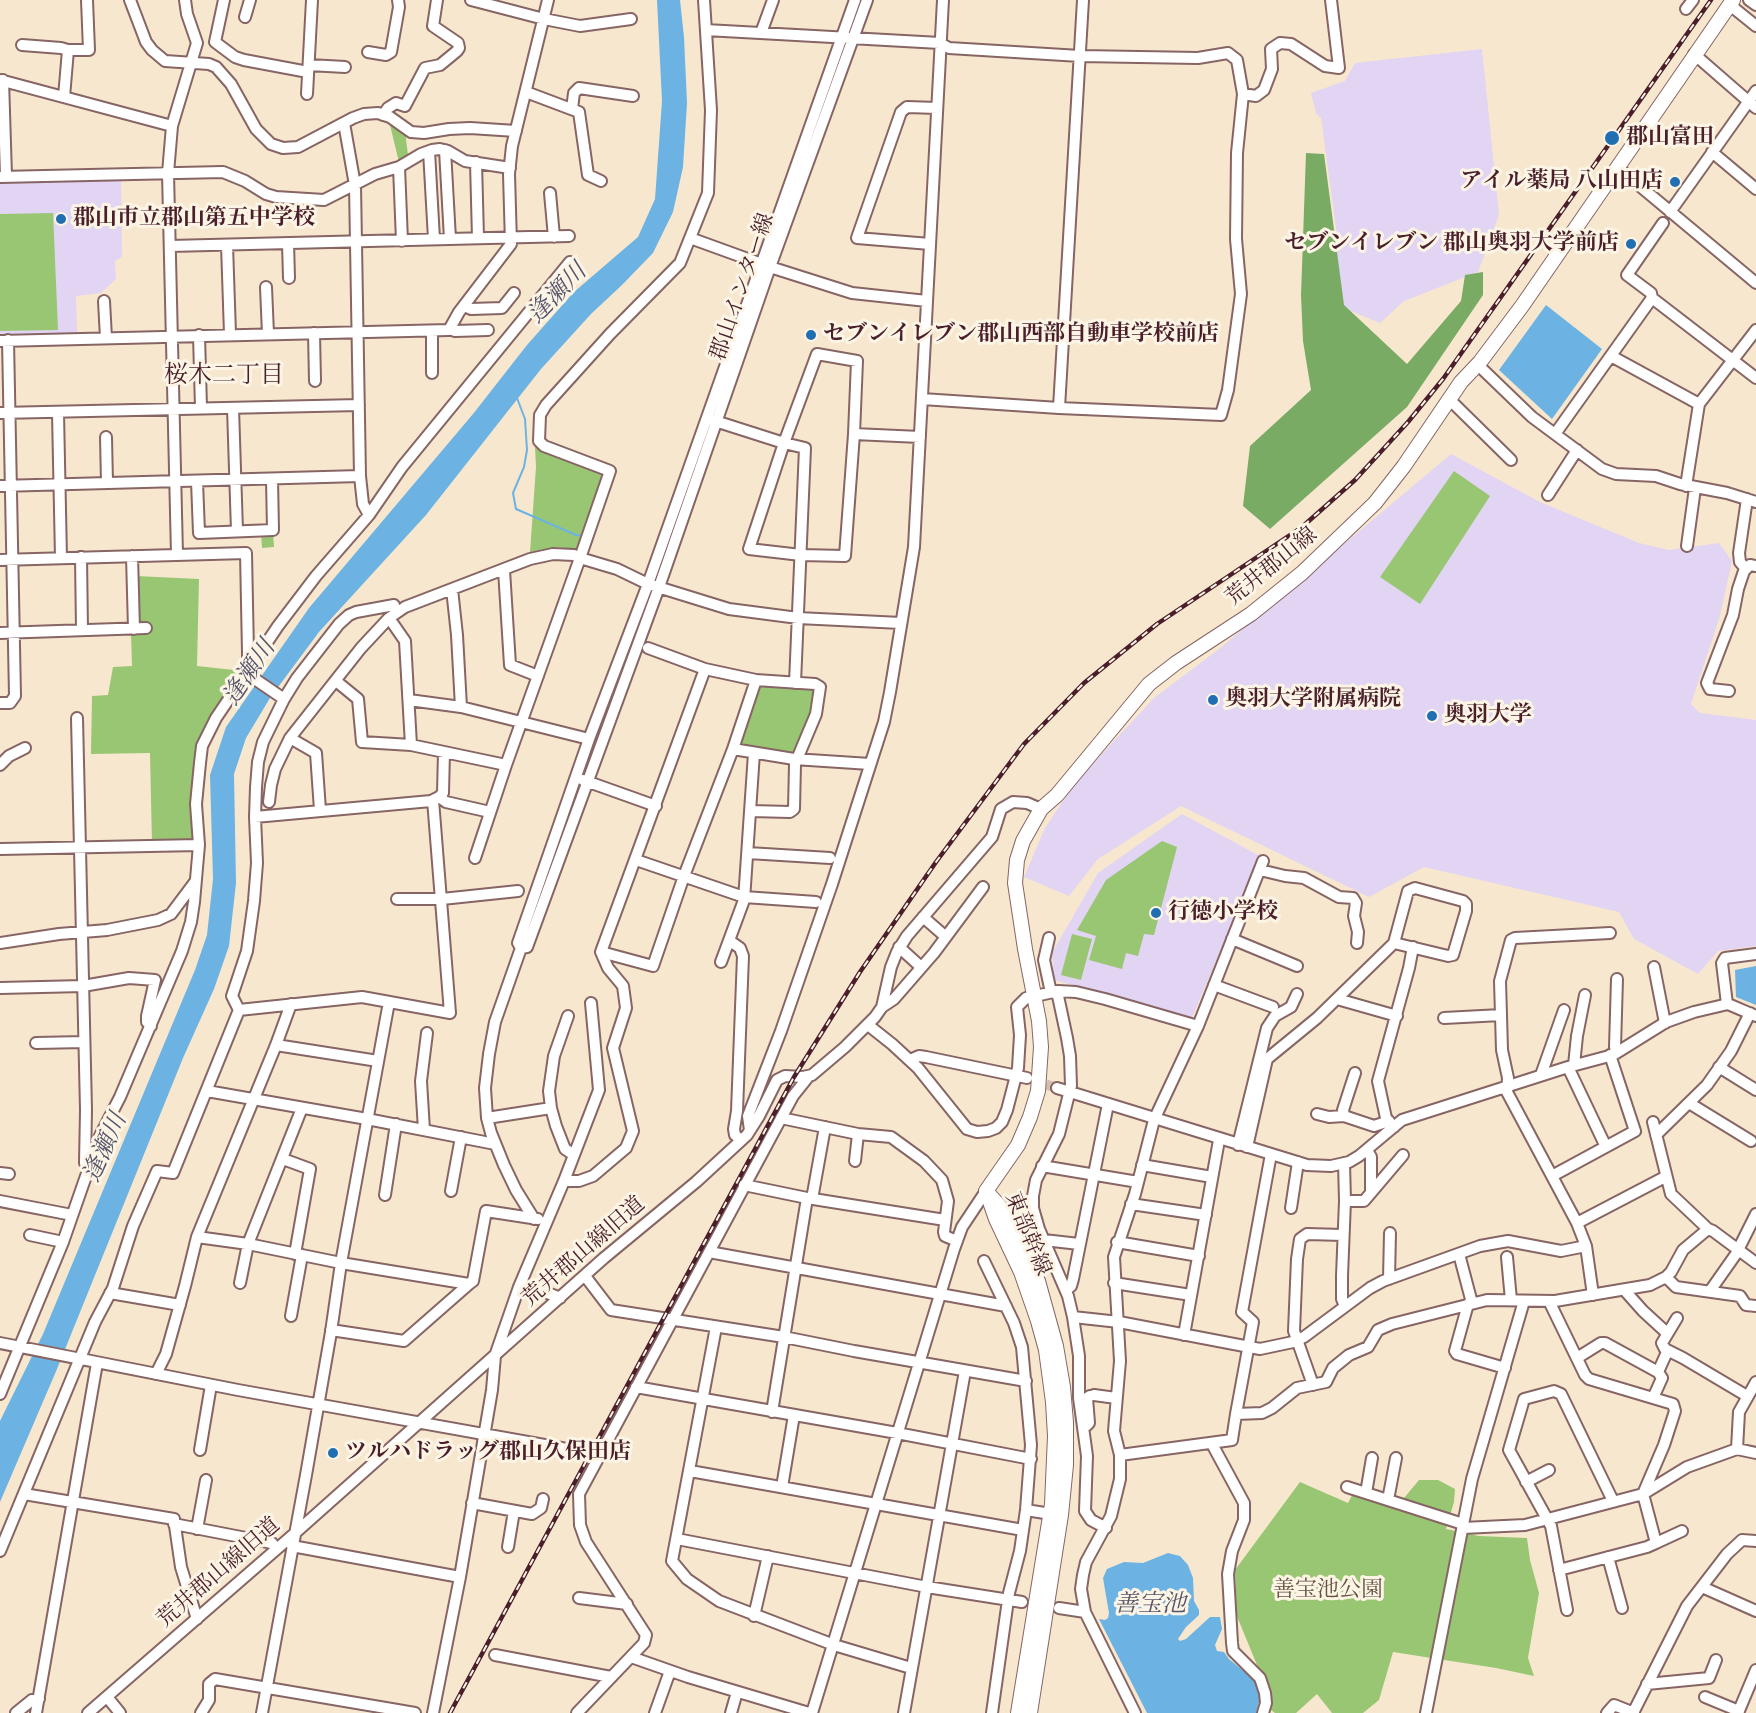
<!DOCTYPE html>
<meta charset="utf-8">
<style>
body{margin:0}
canvas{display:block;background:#f7e7cf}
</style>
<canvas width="1756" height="1713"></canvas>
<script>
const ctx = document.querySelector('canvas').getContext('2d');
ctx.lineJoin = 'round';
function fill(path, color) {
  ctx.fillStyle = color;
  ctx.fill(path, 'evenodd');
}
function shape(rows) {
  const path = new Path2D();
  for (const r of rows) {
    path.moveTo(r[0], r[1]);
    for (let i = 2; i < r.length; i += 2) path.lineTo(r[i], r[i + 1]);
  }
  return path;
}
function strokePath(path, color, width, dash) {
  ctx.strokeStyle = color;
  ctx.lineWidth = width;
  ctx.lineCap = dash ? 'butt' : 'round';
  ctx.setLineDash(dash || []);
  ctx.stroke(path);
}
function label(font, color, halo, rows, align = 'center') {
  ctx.font = font + ' "IM FELL Great Primer","Noto Serif JP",serif';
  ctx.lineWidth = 6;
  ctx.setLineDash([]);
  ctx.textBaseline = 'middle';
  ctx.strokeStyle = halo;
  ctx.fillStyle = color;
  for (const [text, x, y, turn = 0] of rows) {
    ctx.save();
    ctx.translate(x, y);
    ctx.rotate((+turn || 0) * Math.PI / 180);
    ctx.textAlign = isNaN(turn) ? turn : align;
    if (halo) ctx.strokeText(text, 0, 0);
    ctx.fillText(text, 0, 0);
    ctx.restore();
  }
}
const built = shape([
 [1482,49,1499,215,1478,272,1404,301,1380,323,1341,307,1331,237,1337,235,1321,118,1316,113,1311,93,1345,81,1355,63],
 [121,177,122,257,115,261,116,279,101,293,76,296,77,333,0,336,0,181],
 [1451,454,1540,502,1639,543,1669,550,1719,543,1732,561,1720,616,1691,704,1700,713,1756,720,1756,946,1718,951,1698,974,1634,939,1619,912,1424,867,1369,897,1181,806,1098,859,1069,896,1024,877,1045,828,1075,783,1154,698,1219,649],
 [1182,814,1260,856,1192,1018,1054,980,1052,953,1098,873]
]);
const green = shape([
 [389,121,405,131,408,155,399,162],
 [53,213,58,330,0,331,0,214],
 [535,447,607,473,580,550,557,547,530,552,536,467],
 [1454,471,1490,496,1420,604,1380,577],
 [273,532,274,547,262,548,261,533],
 [136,576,199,579,197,666,243,671,199,750,191,792,194,843,152,844,150,753,91,754,92,696,108,695,113,667,132,666,131,633],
 [761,685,814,687,817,691,812,714,795,752,791,754,740,747,737,743,757,687],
 [1162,841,1177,847,1154,935,1144,934,1138,956,1126,953,1122,969,1089,960,1096,936,1077,930,1106,880],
 [1072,934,1092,939,1081,980,1061,975],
 [1419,1480,1438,1480,1455,1489,1454,1502,1446,1529,1479,1536,1527,1538,1530,1560,1539,1593,1528,1658,1534,1676,1496,1668,1393,1652,1379,1700,1363,1713,1332,1713,1317,1694,1296,1713,1275,1713,1267,1707,1264,1682,1236,1614,1235,1570,1300,1482,1348,1503,1355,1490,1404,1498]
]);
const forest = shape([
 [1306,153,1324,154,1344,305,1407,364,1461,301,1465,275,1483,272,1483,295,1407,407,1270,529,1243,506,1250,446,1311,390,1303,341,1301,295]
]);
const water = shape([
 [657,0,680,0,684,37,687,103,683,167,673,212,653,253,622,285,591,314,541,369,426,515,319,632,270,698,246,738,234,774,236,883,229,946,214,989,183,1058,57,1369,0,1502,0,1421,43,1334,195,970,207,935,213,879,210,775,226,727,309,608,473,414,527,345,574,292,638,237,655,199,662,101],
 [1546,305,1602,349,1552,419,1499,370],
 [1756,966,1756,1005,1736,997,1735,970],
 [1168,1553,1180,1556,1188,1565,1193,1578,1194,1601,1199,1610,1199,1615,1186,1627,1178,1639,1180,1641,1186,1639,1210,1617,1220,1617,1222,1629,1215,1645,1217,1651,1224,1652,1229,1659,1258,1683,1260,1698,1256,1713,1147,1713,1099,1619,1105,1620,1108,1618,1109,1613,1103,1578,1107,1569,1124,1562,1143,1563]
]);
const stream = shape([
 [517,398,525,419,527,450,524,467,513,493,516,509,576,535,585,536]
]);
const minorTunnel = shape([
 [1032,1080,1057,1088]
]);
const minor = shape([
 [130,0,146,42,152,50,165,61,209,64,216,67,231,84,256,129,271,144,283,148,298,147,353,118,364,114,378,113,390,117,411,132,424,133,449,129,470,128,516,131],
 [224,0,215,42,235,57,244,60,308,72],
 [471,0,544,19,580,26,631,19],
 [704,0,711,110,708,193,680,263,610,334,546,405,540,415,539,441,544,446,610,471,580,558,617,569,648,584,729,609,798,618,901,623],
 [1749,0,1756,5],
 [1730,5,1756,26],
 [1686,9,1693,0],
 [245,17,250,0],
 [706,30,940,43,949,48,1080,56,1198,58,1228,53,1237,60,1243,94,1237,153,1236,239,1241,294,1228,390,1221,415,1059,408,922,399],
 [761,33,773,0],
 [22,45,61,48,68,50],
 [368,52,386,55,391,52,399,7,398,0],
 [1694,54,1756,108],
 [309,65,345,67],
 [0,80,172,126],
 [3,80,6,176],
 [526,92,579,112,588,175,601,181],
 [307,94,312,0],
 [1243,94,1256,96,1264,90,1272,69,1271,49,1280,43,1291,44,1325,66,1339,68,1331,0],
 [64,97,68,50,89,50,87,0],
 [572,109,574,93,579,88,633,96],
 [383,115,388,108,396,103,405,106,425,68,440,65,457,51,459,48,458,43,433,26,437,0],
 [344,123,355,185,360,476,363,504,369,515],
 [445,150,450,239],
 [429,151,434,239],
 [1712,152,1756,189],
 [476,162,478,238],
 [399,167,402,241],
 [1617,167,1756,283],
 [0,177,223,172,245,181,266,194,276,197,324,200,375,174,399,167,421,154,432,150,440,149,448,151,465,161,510,168],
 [550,193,554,237],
 [1670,212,1756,91],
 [1663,223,1627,275,1651,293,1652,298,1756,378],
 [690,238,770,267,852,293,927,301],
 [288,243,289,278],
 [930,244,857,238,901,112,907,107,937,108],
 [227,245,230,334],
 [170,246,569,236],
 [266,287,268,334],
 [104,301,106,338],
 [464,306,471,309,502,308,514,293],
 [450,329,455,331,488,330],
 [432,331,432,373],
 [314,333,315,381],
 [199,335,201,408],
 [0,341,449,330,459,312,511,244,509,174,512,146,548,0],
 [817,354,857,361,854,434,845,556,801,555,749,549,784,443,817,354],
 [1611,356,1699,404],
 [1477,364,1532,417,1602,469,1616,474,1656,476,1680,484,1727,493,1756,502],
 [1449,399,1511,460],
 [233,408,237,531],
 [1059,408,1083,0],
 [0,413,359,405],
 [58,413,61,558],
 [712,420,784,443,805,448,795,683],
 [854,434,920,437],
 [1555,434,1652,298],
 [106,437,107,483],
 [197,481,199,533,273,530,272,479],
 [0,486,360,476],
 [1686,486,1699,404,1756,330],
 [1548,495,1577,450],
 [1687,546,1695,488],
 [177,555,168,173,172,126,197,43,187,14,185,0],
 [132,556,134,629],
 [81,557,82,630],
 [0,560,246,553,248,653,248,657,253,663],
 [1746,569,1740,562,1739,553,1747,499],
 [504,570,510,665,538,676],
 [452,589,457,635,461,707],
 [389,618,405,641,411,745],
 [0,633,146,628],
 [648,648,705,669],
 [246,673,284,699],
 [336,681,358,699,362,742,411,745,506,765],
 [1729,691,1710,689,1707,683,1733,615,1738,589,1744,571,1750,565,1756,566],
 [409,700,461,707,589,739],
 [0,703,10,703,15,696,8,340],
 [77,718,86,1110,85,1163,88,1168],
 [290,738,316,753,320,810],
 [733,749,756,680,815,684,820,687,816,714,795,764,794,809,790,812,751,811],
 [0,765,9,756,25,748],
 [583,780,656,806],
 [439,797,443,793,444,752],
 [269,802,271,785,275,769,290,738,361,648,389,618,405,607,530,559,553,554,574,555,580,558,506,765,475,858],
 [255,817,431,801,439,797,446,802,490,812],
 [0,849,199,845],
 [748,853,830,858],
 [636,860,744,897,816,902],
 [1260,870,1285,876,1304,878,1339,897,1353,898,1356,903,1354,916,1358,932,1357,943],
 [397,899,442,899,518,891],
 [923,917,946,937],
 [1049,938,1044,960,1050,988,1058,996,1067,1038,1070,1056,1071,1086,1059,1134,1036,1180,1033,1196,1033,1208,1039,1229,1068,1296,1073,1317,1079,1356,1079,1398,1087,1456,1085,1511,1091,1520,1106,1528],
 [1232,939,1297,966],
 [730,941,740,948,743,956,737,1111,734,1129,735,1135,741,1140],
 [0,943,59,934,107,930,158,920,171,914,195,882],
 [899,947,921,967],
 [521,948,527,947,659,587,770,267,867,0],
 [601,952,653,966,684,876,733,749,794,759,870,764],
 [721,962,744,900,754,753],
 [1654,967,1665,1023],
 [1214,985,1273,1007],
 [0,988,83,986,129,978,155,980,147,1016,147,1022,151,1026],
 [1337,999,1397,1016],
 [1727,1004,1722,963,1725,958,1756,954],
 [882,1007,894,999,934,953,983,887],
 [239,1010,362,997,450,1013,433,800],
 [568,1016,554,1056,549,1091,551,1108,556,1126,565,1149,574,1155],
 [1444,1018,1501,1015],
 [868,1025,892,1044,918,1068,967,1129,977,1132,988,1131,996,1128,1002,1122,1007,1110,1018,1068,1020,1035,1017,1007,1026,998,1058,991,1076,992,1105,999,1198,1026],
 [36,1043,84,1042],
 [276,1045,291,1004],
 [1616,1052,1615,1047,1617,979],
 [910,1060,919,1056,926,1057,1027,1078],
 [1574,1065,1577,1036,1585,995],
 [1568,1067,1606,1147],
 [1719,1067,1756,1090],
 [1355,1073,1343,1110,1344,1116,1374,1126,1389,1121],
 [1541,1075,1564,1010],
 [1057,1088,1307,1165,1331,1166,1349,1162,1359,1156,1402,1120,1568,1067,1613,1055,1666,1022,1694,1012,1728,1004,1756,1016],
 [207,1091,367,1119,495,1144],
 [1689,1103,1751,1141],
 [1317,1114,1329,1117,1344,1116],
 [487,1118,551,1108],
 [781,1118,858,1134,891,1137,924,1161,942,1180,948,1201,944,1232,945,1236,957,1241],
 [1653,1122,1671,1194,1708,1229],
 [1394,1127,1386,1118,1378,1081,1409,968,1413,947],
 [424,1130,421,1081,427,1033],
 [750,1130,748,1116,781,1031,832,884,884,722,890,692,914,547,943,0],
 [1656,1135,1707,1085,1731,1051,1750,1013],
 [1238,1145,1267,1028,1275,1016,1291,1007,1297,994],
 [1247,1147,1267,1059,1317,1018,1394,943,1408,891,1415,888,1463,901,1466,904,1466,911,1453,955,1448,956,1394,943],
 [1367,1150,1371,1157,1371,1192],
 [283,1159,310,1169,295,1254],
 [855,1161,858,1134],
 [1344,1163,1345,1201,1342,1276,1342,1299,1345,1306],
 [1142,1165,1212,1177],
 [1042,1166,1138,1182],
 [0,1173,9,1174],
 [1552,1176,1635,1131,1610,1055],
 [564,1181,579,1181,593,1176,626,1148,633,1131,613,1048,626,1008,623,986,608,968,601,952,705,669,756,680],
 [744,1185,807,1198,945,1220],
 [451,1191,461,1137],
 [385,1195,396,1124],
 [812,1199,825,1127],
 [0,1201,72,1215],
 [1345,1201,1364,1201,1403,1155],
 [1131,1204,1206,1215],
 [1291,1208,1298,1162],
 [534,1219,516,1190,504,1165,491,1133,487,1118,485,1088,489,1054,495,1022,521,948,518,943,589,739,648,584,855,0],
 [1577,1223,1665,1177],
 [30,1235,63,1242],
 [197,1237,248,1244,341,1263,469,1284,473,1281,486,1211,538,1219],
 [1044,1240,1079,1244],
 [1117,1242,1199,1256],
 [709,1252,1006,1306],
 [1459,1254,1472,1303],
 [1507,1257,1511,1300],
 [984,1261,1014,1323,1022,1347,1031,1445,1026,1510,1020,1551,1009,1593,992,1713],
 [585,1276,611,1310,784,1337,854,1351,1026,1381],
 [1666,1277,1676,1287,1740,1296,1746,1305,1756,1306],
 [1389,1279,1390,1233],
 [240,1283,248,1244,302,1108],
 [1114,1283,1191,1295],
 [519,1287,538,1289,560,1298],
 [1626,1289,1627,1293,1643,1311,1667,1333],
 [1066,1290,1071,1286,1073,1279,1108,1104],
 [1710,1291,1736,1254,1756,1214],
 [110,1293,180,1305],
 [1593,1295,1586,1246,1577,1223,1507,1092,1508,1078,1502,1050,1500,981,1511,940,1515,938,1610,933],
 [1549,1301,1585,1375,1589,1379,1673,1404,1675,1411,1664,1445,1643,1494,1656,1543,1647,1547,1559,1570],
 [1468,1304,1455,1351,1457,1354,1505,1368],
 [291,1316,302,1255],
 [1073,1317,1119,1322,1260,1349,1293,1342,1304,1337,1370,1288,1383,1281,1480,1246,1508,1241,1561,1251,1586,1246],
 [1677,1318,1662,1343,1665,1349,1683,1358,1747,1396],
 [716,1327,672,1561,687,1579,719,1601,834,1645,911,1668],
 [331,1330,404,1341,469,1284],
 [1184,1335,1219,1140],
 [0,1343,238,1390,578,1451],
 [1577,1358,1601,1343,1605,1343,1658,1372],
 [156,1374,166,1354,185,1286,197,1237,276,1045,378,1061],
 [1313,1385,1294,1331,1297,1259,1300,1239,1307,1234,1343,1235],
 [636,1387,897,1433,1031,1459],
 [0,1394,63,1242,100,1136,120,1097,182,951,191,922,194,902,199,845,196,804,200,763,202,746,216,718,278,626,316,576,369,515,402,467,570,262],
 [1094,1395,1116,1398],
 [1653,1398,1662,1378,1658,1372,1667,1352],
 [772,1412,807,1198],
 [1236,1414,1253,1322,1242,1312,1271,1154],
 [1086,1426,1089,1423,1087,1398,1090,1396],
 [1212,1444,1244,1503,1244,1520,1232,1551,1228,1574,1232,1643,1233,1651,1260,1678,1265,1693,1266,1703,1263,1713],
 [1737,1449,1739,1412,1756,1382],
 [200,1450,211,1385],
 [1120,1455,1232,1440,1236,1414,1262,1413,1272,1408,1297,1388,1326,1382,1333,1368,1349,1355,1368,1347,1378,1330,1392,1324,1487,1300,1555,1301,1650,1285,1666,1277,1671,1272,1683,1250,1708,1229,1713,1231,1756,1263],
 [690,1471,1023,1530],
 [1526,1482,1549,1470],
 [782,1487,794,1415],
 [1347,1487,1463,1524],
 [1366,1493,1372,1458],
 [24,1494,174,1519,181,1567,197,1619],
 [1388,1500,1396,1458],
 [472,1503,532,1514,541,1508,543,1499],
 [1026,1510,1051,1514],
 [174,1524,272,1543,276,1549],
 [1463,1528,1525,1525,1643,1494,1687,1467,1737,1449,1756,1453],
 [197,1529,206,1480],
 [677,1539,927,1587,1022,1602],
 [1656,1543,1682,1531],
 [292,1546,460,1577],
 [508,1547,514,1511],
 [0,1551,95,1322,113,1288,133,1226,157,1171,173,1173,239,1010,232,996,247,951,254,901,257,863,255,817,256,787,258,762,263,742,284,699,297,678,339,624,349,615,356,612,394,605],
 [1608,1557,1622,1608],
 [1702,1587,1756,1611],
 [579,1598,627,1604],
 [1059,1608,1085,1612],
 [1567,1610,1551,1526,1509,1450,1524,1399,1554,1391,1561,1394,1613,1501],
 [754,1616,768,1556],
 [495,1655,611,1677],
 [631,1657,688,1677,809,1713],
 [1647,1684,1709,1678,1716,1660],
 [107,1697,120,1713],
 [1705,1697,1739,1711],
 [16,1713,32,1700,39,1699],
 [36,1713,97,1363],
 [88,1713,294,1534,604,1258,696,1182,747,1135,759,1116,777,1080,785,1076,803,1077,812,1075,845,1047,875,1017,882,1007,891,967,897,952,907,936,992,837,1001,809,1013,802,1027,803,1041,809],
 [201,1713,209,1700,209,1684,215,1679,415,1713],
 [262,1713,306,1475,331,1332,341,1263,389,1002],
 [433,1713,460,1577,492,1390,495,1356,519,1287,564,1181,599,1090,591,1003],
 [577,1713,644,1643,646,1635,586,1542,580,1525,579,1494,793,1096,809,1076],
 [655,1713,670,1671],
 [731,1713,737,1692],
 [812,1713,954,1249,962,1227,986,1191],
 [904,1713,965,1371],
 [1135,1713,1085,1612,1081,1589,1083,1575,1086,1562,1111,1516,1120,1479,1120,1455,1114,1431,1120,1361,1114,1257,1135,1194,1154,1120,1198,1026,1263,861],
 [1426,1713,1472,1479,1524,1301],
 [1607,1713,1614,1705,1634,1713],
 [1633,1713,1687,1606,1727,1554,1742,1540,1756,1541],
 [1738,1713,1756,1670]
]);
const major = shape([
 [986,1191,1018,1145,1030,1117,1038,1091,1041,1047,1039,1021,1025,949,1015,883,1017,860,1023,841,1041,809,1057,795,1149,684,1176,663,1251,614,1302,573,1375,503,1404,466,1461,382,1480,362,1522,306,1733,0],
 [986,1191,1003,1210,1011,1223,1038,1281,1056,1346,1063,1387,1066,1422,1066,1465,1061,1515,1030,1713],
 [989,1199,996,1219,1021,1272,1038,1321,1046,1350,1053,1402,1055,1436,1052,1504,1018,1713]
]);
const rail = shape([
 [450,1713,794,1077,860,972,936,862,1024,744,1084,683,1157,624,1302,527,1355,480,1408,422,1443,379,1711,0]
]);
const markers = [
 [1612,138,8,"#1f6fb2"],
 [1675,182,6,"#1f6fb2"],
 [61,219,6,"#1f6fb2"],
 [1631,244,6,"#1f6fb2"],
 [811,335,6,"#1f6fb2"],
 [1213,700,6,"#1f6fb2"],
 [1432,716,6,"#1f6fb2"],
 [1156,913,6,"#1f6fb2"],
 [333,1453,6,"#1f6fb2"]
];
const poiNames = [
 ["郡山富田",1626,138],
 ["アイル薬局 八山田店",1663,182,"right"],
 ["郡山市立郡山第五中学校",73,219],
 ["セブンイレブン 郡山奥羽大学前店",1619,244,"right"],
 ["セブンイレブン郡山西部自動車学校前店",823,335],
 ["奥羽大学附属病院",1225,700],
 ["奥羽大学",1444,716],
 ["行徳小学校",1168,913],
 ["ツルハドラッグ郡山久保田店",345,1453]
];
const streetNames = [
 ["郡山インター線",743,287,-71],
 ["荒井郡山線",1272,567,-39],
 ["東部幹線",1027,1234,68],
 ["荒井郡山線旧道",584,1252,-41],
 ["荒井郡山線旧道",219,1573,-41]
];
const parkNames = [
 ["善宝池公園",1328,1591]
];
const waterNames = [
 ["逢瀬川",558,294,-46],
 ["逢瀬川",250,673,-56],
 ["逢瀬川",106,1148,-66],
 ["善宝池",1150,1605]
];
const neighbourhoodNames = [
 ["桜木二丁目",224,376]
];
fill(built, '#e2d4f3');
fill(green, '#99c673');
fill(forest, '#7aab65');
fill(water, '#6cb3e3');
strokePath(stream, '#6cb3e3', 2);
strokePath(minorTunnel, '#d4bfae', 10, [10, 5]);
strokePath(minor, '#876564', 14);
strokePath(major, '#876564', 16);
strokePath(minor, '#fff', 10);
strokePath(major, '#fff', 14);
strokePath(rail, '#4a1f2b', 4.5);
strokePath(rail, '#fcf5e5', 2, [7]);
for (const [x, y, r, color] of markers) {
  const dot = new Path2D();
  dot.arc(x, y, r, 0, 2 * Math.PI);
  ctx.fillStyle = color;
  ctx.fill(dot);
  strokePath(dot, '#fcf5e5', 2);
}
label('bold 22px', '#4a1f2b', '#fcf5e5', poiNames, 'left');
label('22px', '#4a1f2b', '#fcf5e5', streetNames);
label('22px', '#625141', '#fcf5e5', parkNames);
label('italic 24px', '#56536b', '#fcf5e5', waterNames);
label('24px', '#4a1f2b', '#fcf5e5', neighbourhoodNames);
</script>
